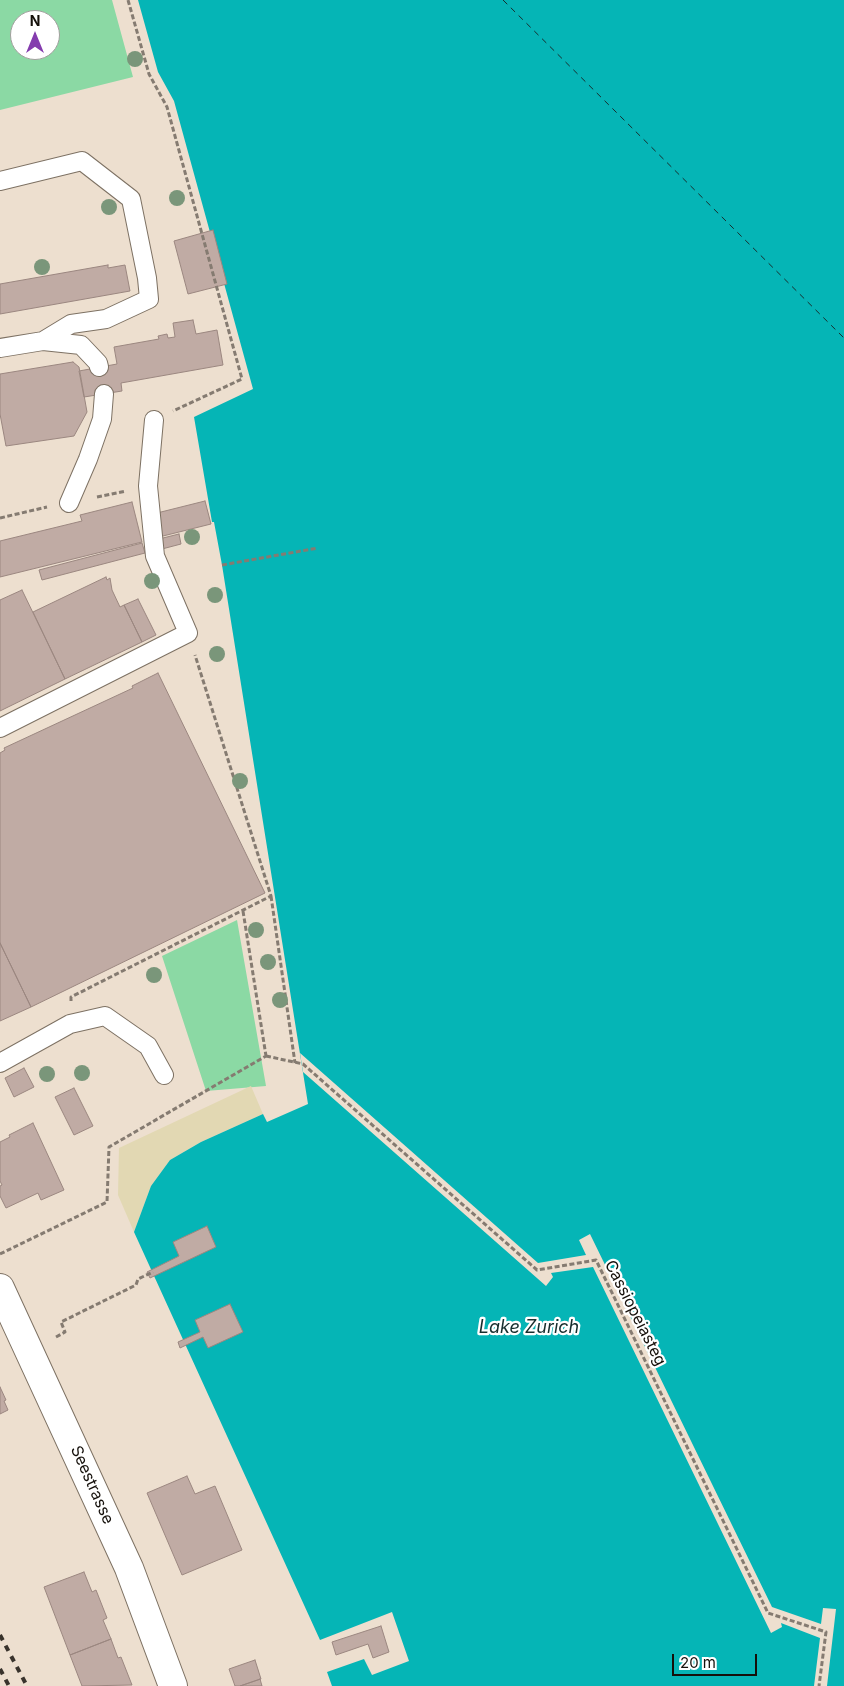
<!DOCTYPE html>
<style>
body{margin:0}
#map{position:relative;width:844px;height:1686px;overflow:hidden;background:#eddfcf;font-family:Inter,sans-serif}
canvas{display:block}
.north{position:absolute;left:10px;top:10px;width:50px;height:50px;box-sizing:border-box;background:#fff;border:1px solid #a19f9d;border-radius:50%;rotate:0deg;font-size:14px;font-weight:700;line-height:20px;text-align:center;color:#15100b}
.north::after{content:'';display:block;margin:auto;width:18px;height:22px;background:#843cae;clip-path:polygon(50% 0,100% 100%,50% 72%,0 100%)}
.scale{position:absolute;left:672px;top:1654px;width:85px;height:22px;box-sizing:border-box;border:2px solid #15100b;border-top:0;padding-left:6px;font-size:15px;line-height:18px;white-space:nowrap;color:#15100b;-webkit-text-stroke:4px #fff;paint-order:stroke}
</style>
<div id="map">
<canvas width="844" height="1686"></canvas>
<div class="north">N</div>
<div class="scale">20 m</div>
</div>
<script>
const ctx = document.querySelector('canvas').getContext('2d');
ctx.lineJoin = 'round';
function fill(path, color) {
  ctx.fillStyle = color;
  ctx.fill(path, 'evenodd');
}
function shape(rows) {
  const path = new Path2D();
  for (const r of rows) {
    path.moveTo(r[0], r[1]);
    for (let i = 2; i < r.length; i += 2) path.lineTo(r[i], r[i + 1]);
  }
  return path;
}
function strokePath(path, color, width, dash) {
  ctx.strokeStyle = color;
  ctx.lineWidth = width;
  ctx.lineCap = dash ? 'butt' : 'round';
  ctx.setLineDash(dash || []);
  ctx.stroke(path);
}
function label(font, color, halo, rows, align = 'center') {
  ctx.font = font + ' Inter,sans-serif';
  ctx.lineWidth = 4.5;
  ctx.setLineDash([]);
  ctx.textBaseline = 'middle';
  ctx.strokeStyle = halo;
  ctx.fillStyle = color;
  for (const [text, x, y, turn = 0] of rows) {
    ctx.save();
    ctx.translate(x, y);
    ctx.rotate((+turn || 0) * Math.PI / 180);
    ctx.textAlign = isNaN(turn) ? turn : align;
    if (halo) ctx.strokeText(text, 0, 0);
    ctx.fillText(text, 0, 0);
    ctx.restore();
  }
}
const green = shape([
 [0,0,112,0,133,77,0,110],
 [20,20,50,20,50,50,20,50],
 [237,920,266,1086,206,1091,162,956]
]);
const sand = shape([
 [251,1086,263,1114,201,1142,170,1160,151,1186,134,1232,118,1195,119,1148]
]);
const water = shape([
 [138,0,844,0,844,1686,332,1686,327,1672,364,1659,372,1675,409,1661,392,1612,320,1640,134,1232,151,1186,170,1160,201,1142,263,1114,267,1122,308,1104,222,565,214,522,212,522,194,417,253,389,174,101,158,72]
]);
const pier = shape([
 [300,1053,538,1263,586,1255,579,1240,590,1234,772,1607,821,1624,823,1608,836,1609,827,1686,814,1686,820,1638,781,1623,782,1627,771,1633,593,1267,551,1273,553,1277,546,1286,303,1072]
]);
const ferry = shape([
 [503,0,844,338]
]);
const building = shape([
 [213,230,227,284,188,294,174,241,213,230],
 [108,265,108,268,125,265,130,291,0,314,0,284,108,265],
 [193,320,196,334,217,330,223,365,121,383,122,391,84,397,79,371,117,364,114,347,159,339,158,336,167,334,168,338,175,337,173,323,193,320],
 [73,362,79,367,87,412,74,436,6,446,0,414,0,374,73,362],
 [205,501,211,524,159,537,153,514,205,501],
 [132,502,142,542,0,577,0,541,82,521,80,515,132,502],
 [179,534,181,544,162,549,159,539,179,534],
 [142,543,145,553,42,580,39,570,142,543],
 [106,577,107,580,110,578,112,590,120,607,124,605,142,642,65,679,33,612,106,577],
 [22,590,65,679,0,711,0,600,22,590],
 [138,599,156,635,142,642,124,605,138,599],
 [158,673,265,893,31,1007,0,943,0,753,5,750,4,748,133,688,132,686,158,673],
 [0,943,31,1007,0,1021,0,943],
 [24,1068,34,1087,14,1097,5,1078,24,1068],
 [74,1088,93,1126,74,1135,55,1097,74,1088],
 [33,1123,64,1190,41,1200,38,1193,6,1208,0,1196,0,1186,2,1185,0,1181,0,1142,10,1137,9,1135,33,1123],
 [207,1226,216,1247,150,1278,147,1272,179,1256,173,1242,207,1226],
 [230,1304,243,1332,208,1348,203,1337,180,1348,178,1342,200,1332,195,1320,230,1304],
 [0,1387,6,1400,4,1401,8,1410,0,1414,0,1387],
 [187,1476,195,1494,215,1486,242,1550,182,1575,147,1493,187,1476],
 [84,1572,92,1592,96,1590,107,1618,103,1620,111,1639,70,1655,44,1587,84,1572],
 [381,1626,389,1652,373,1658,368,1644,336,1655,332,1642,381,1626],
 [111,1639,118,1658,121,1657,132,1685,82,1686,70,1655,111,1639],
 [255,1660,261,1679,240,1686,235,1686,229,1669,255,1660],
 [260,1679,262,1686,240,1686,260,1679]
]);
const path = shape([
 [128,0,149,74,167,107,242,379,173,411],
 [97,497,126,491],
 [0,518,47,507],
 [222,565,318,548],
 [271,896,295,1063],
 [243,911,266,1056],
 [71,1001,71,997,271,896,195,655],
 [266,1056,303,1064,537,1270,596,1260,768,1613,826,1632,819,1686],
 [0,1254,107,1202,109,1147,266,1056],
 [56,1337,65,1332,61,1322,136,1285,138,1279,153,1272]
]);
const lane = shape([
 [0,181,82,161,131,199,147,278,149,299,106,319,71,324,43,341],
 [0,348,43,341,81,345,98,363,99,367],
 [69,503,88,459,102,419,104,394],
 [0,728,188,633,155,556,148,486,154,420],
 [0,1063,70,1024,105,1016,148,1046,164,1075]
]);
const primary = shape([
 [0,1288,129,1568,173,1686]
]);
const rail = shape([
 [0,1635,27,1686],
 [0,1669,9,1686]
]);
const trees = [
 [135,59],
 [177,198],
 [109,207],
 [42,267],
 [192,537],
 [152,581],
 [215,595],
 [217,654],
 [240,781],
 [256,930],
 [268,962],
 [154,975],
 [280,1000],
 [82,1073],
 [47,1074]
];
const streetNames = [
 ["Cassiopeiasteg",635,1313,63],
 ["Seestrasse",92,1485,66]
];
const waterNames = [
 ["Lake Zurich",529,1328]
];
fill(green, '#8bd9a4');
fill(sand, '#e2d8b3');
fill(water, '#05b5b6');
fill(pier, '#eddfcf');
strokePath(ferry, '#172e2e', 1, [6, 5]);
fill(building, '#c0aba4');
strokePath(building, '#9b8780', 1);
strokePath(lane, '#7d7163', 20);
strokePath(primary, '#7d7163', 30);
strokePath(path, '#857b71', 3, [5, 2.5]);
strokePath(lane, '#fff', 18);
strokePath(primary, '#fff', 28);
strokePath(rail, '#39332c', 4, [6, 6]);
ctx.fillStyle = '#7a967a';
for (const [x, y] of trees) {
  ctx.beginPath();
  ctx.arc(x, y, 8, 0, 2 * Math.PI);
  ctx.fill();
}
label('16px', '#15100b', '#fff', streetNames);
label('italic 18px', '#172e2e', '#fff', waterNames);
</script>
